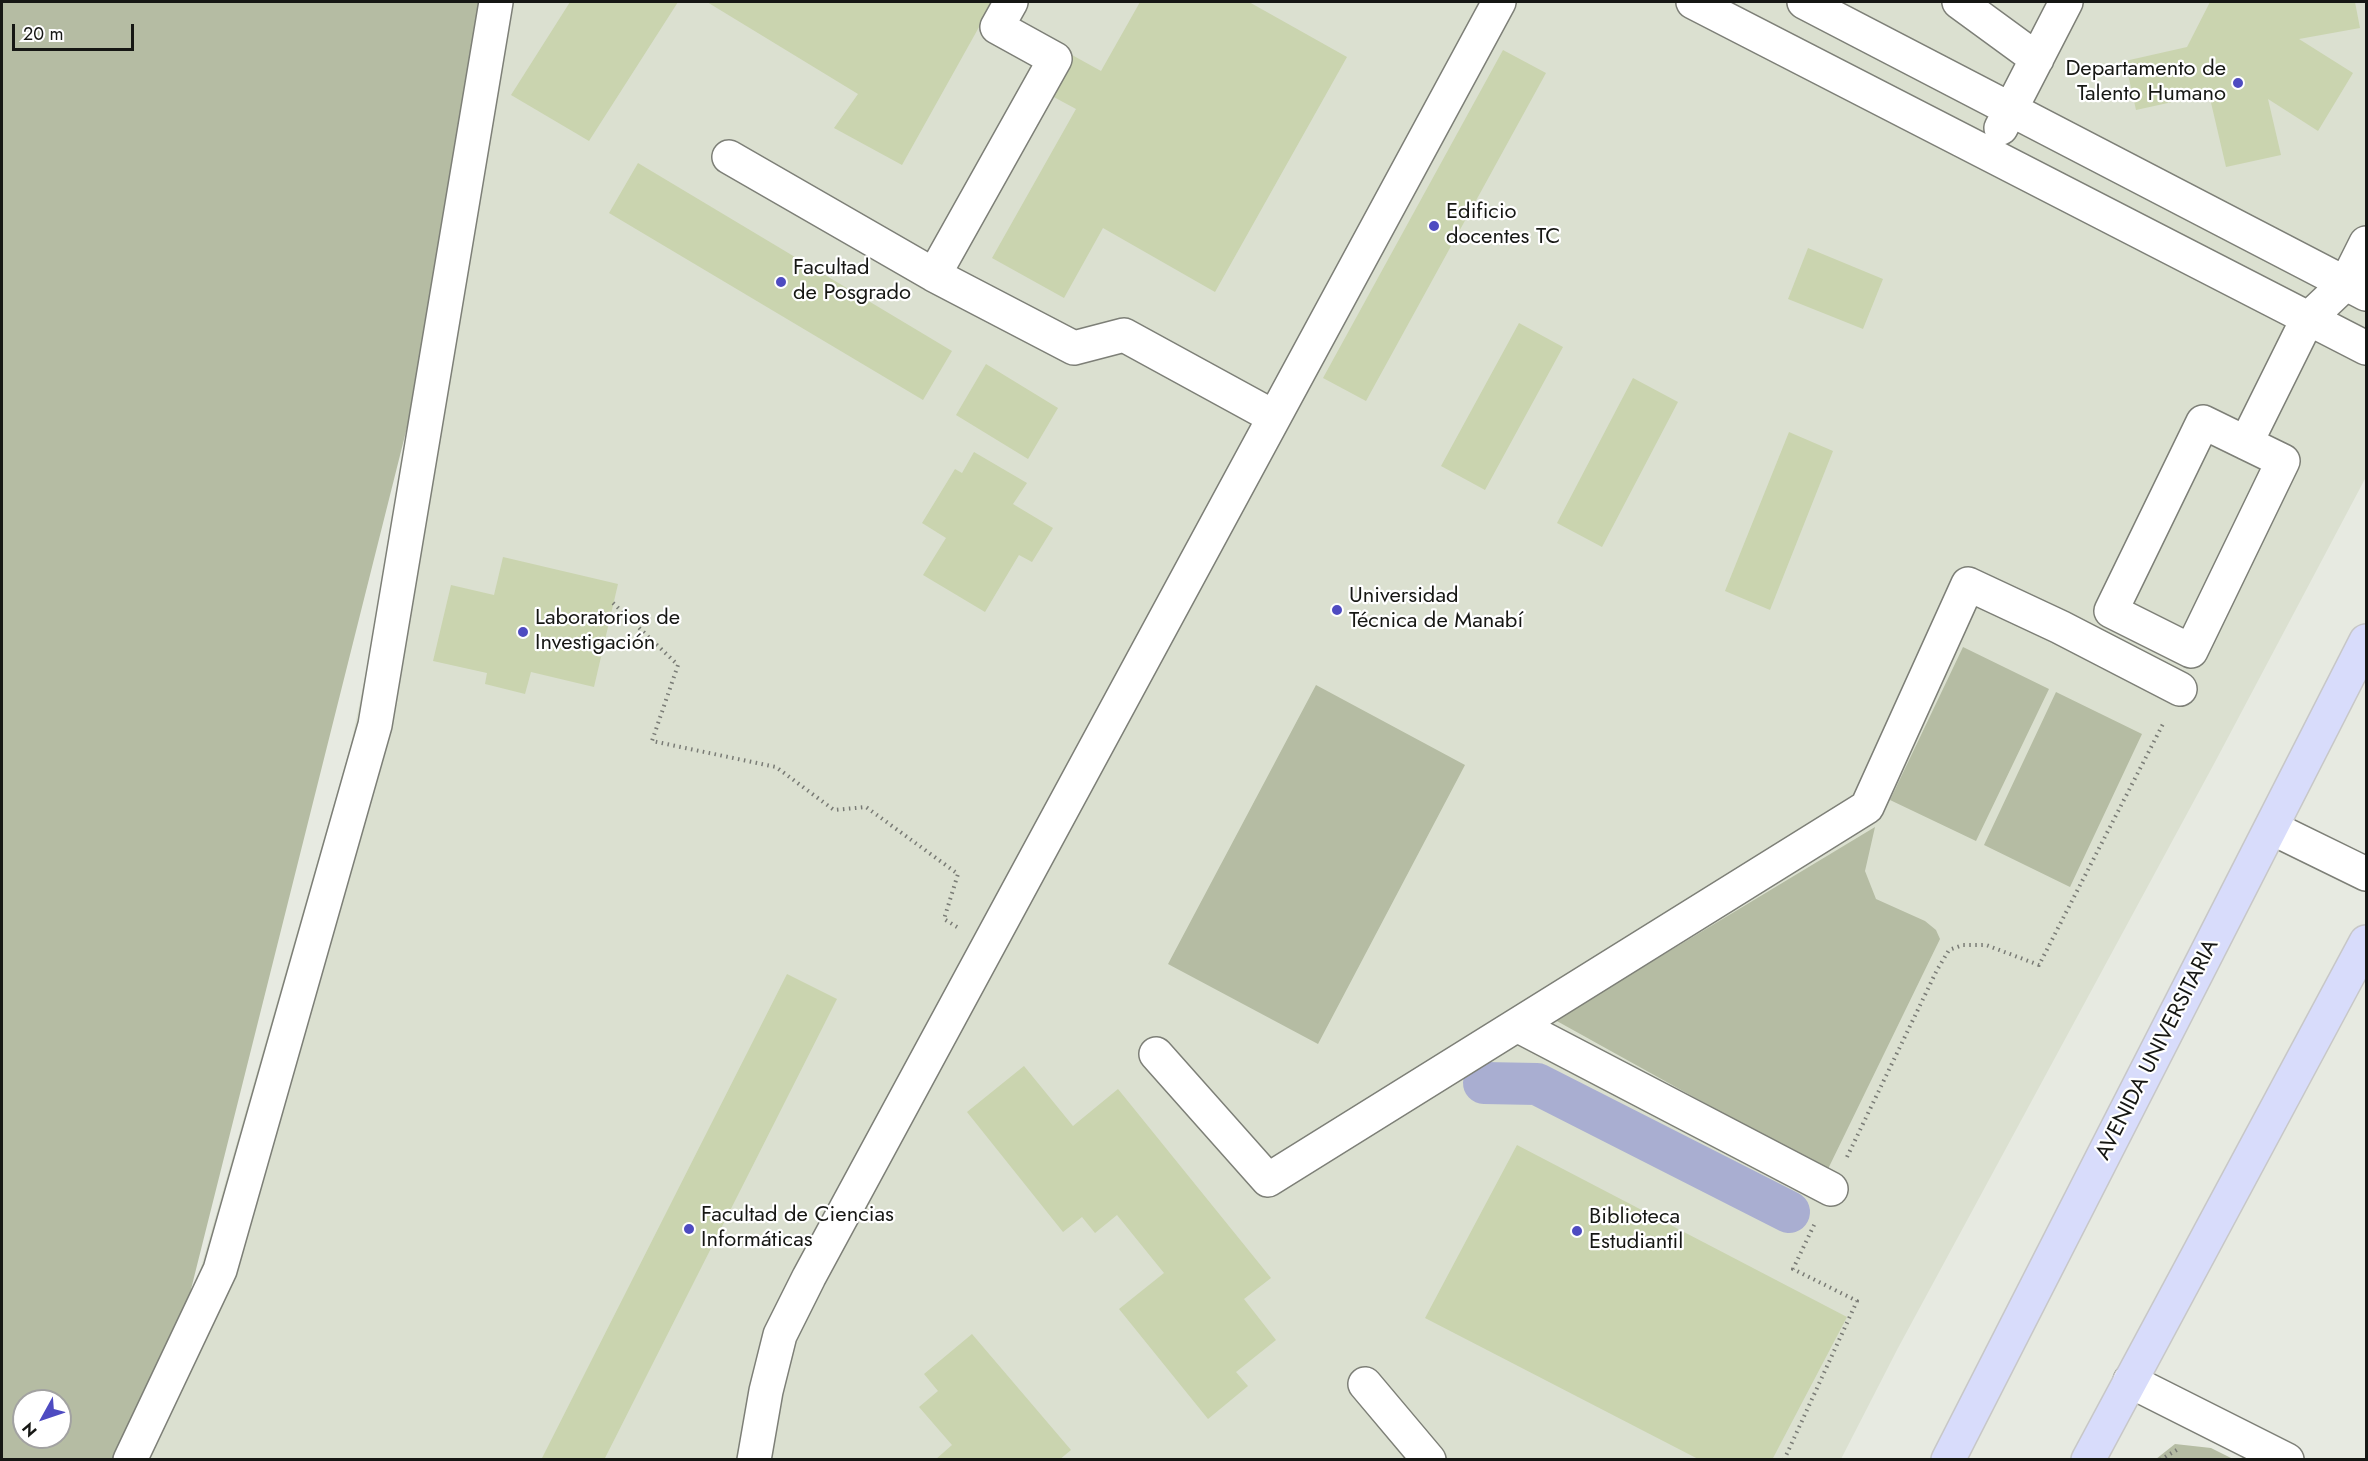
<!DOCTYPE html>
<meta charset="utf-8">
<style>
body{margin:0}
#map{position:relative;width:2368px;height:1461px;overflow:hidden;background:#e7eae1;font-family:Jost,sans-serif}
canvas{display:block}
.frame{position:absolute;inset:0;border:3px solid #161714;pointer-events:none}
.north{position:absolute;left:12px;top:1389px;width:60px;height:60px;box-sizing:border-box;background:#fff;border:2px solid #a2a2a1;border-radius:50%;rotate:230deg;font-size:16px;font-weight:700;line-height:24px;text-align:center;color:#161714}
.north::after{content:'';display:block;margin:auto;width:21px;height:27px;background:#4e4bc1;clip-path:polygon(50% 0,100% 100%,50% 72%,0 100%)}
.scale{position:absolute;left:12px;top:24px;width:122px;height:27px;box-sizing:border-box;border:3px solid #161714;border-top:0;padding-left:8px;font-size:18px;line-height:21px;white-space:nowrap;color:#161714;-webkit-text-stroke:4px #fff;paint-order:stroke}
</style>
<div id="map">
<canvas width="2368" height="1461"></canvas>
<div class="frame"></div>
<div class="north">N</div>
<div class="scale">20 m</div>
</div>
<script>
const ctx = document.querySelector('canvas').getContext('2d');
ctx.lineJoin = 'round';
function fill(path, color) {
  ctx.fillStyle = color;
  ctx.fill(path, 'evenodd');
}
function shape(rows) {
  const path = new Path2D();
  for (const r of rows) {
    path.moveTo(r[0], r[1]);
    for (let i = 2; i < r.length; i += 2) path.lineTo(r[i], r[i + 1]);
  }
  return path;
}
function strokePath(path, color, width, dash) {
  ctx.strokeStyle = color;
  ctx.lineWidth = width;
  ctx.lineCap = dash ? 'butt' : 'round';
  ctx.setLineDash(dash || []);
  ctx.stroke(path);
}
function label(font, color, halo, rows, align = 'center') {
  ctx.font = font + ' Jost,sans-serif';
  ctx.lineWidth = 4.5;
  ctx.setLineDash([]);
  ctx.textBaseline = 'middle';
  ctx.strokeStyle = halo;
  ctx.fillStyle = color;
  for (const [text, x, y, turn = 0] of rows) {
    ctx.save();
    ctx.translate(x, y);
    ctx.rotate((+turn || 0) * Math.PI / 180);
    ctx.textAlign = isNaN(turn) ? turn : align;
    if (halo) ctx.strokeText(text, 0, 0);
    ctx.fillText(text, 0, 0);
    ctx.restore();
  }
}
const built = shape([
 [483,2,2366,2,2366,477,2215,762,1898,1348,1841,1459,143,1460,166,1389,351,744,469,180]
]);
const green = shape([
 [2,2,483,2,469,180,166,1389,143,1459,2,1460],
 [24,1401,60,1401,60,1437,24,1437],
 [1963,647,2049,689,1976,841,1890,800],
 [1316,685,1465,765,1318,1044,1168,964],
 [2056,692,2142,734,2070,887,1984,845],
 [1875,827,1865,871,1876,899,1925,921,1936,930,1940,939,1827,1171,1555,1020],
 [2175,1444,2211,1448,2233,1459,2156,1459]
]);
const canal = shape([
 [1484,1083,1537,1084,1789,1212]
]);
const building = shape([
 [570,2,678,2,589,141,511,95],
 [707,2,993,2,902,165,834,128,858,94],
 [1140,2,1249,2,1347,57,1215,292,1103,228,1064,298,992,258,1076,109,1050,95,1072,55,1101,71],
 [2210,2,2355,2,2360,28,2299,39,2353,73,2318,131,2268,99,2281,155,2226,167,2209,94,2136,110,2125,61,2187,47],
 [1503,50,1546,73,1366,401,1323,378],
 [638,163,952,351,923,400,609,213],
 [1808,248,1883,279,1863,329,1788,299],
 [1519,323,1563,347,1485,490,1441,466],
 [986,364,1058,408,1028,459,956,415],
 [1633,378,1678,402,1602,547,1557,523],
 [1789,432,1833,451,1770,610,1725,591],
 [974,452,1027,483,1013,504,1053,528,1032,562,1019,555,985,612,923,575,946,538,922,523,955,469,962,473],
 [503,557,618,584,594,687,531,672,525,694,485,684,487,673,433,661,451,585,494,595],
 [787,974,837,999,604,1460,541,1460],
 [1024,1066,1073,1126,1118,1089,1271,1278,1244,1299,1276,1340,1236,1372,1248,1386,1208,1419,1119,1309,1164,1273,1117,1215,1095,1233,1082,1217,1063,1232,967,1112],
 [1517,1145,1847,1317,1772,1460,1700,1460,1425,1318],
 [972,1334,1071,1450,1059,1460,935,1460,952,1445,919,1407,938,1391,924,1374]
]);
const path = shape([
 [613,603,678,665,652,741,776,767,834,810,866,807,958,874,944,919,957,927],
 [1847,1157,1937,970,1949,950,1963,945,1986,945,2039,965,2164,722],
 [1784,1460,1857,1301,1793,1269,1815,1223],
 [2160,1460,2180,1448]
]);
const minor = shape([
 [1693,2,2366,348],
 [1804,2,2366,294],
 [1959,2,2037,59],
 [2001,128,2066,2],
 [729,157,934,275,1074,348,1124,335,1274,417],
 [934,275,1055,59,997,27,1011,2],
 [2203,422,2283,461,2191,651,2111,611,2203,422],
 [2246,443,2307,320,2346,283,2366,243],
 [2272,828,2366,874],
 [1517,1025,1831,1189],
 [1156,1054,1268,1180,1867,807,1968,584,2060,627,2180,689],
 [2130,1381,2287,1460],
 [1365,1384,1429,1460],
 [130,1460,220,1270,375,725,496,2],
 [754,1460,766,1391,780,1335,809,1277,1499,2]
]);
const major = shape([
 [1948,1460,2366,641],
 [2088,1460,2366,942]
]);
const markers = [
 [2238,83,6,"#4e4bc1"],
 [1434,226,6,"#4e4bc1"],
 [781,282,6,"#4e4bc1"],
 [1337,610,6,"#4e4bc1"],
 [523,632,6,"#4e4bc1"],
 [689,1229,6,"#4e4bc1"],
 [1577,1231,6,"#4e4bc1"]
];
const poiNames = [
 ["Departamento de",2226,70,"right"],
 ["Talento Humano",2226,95,"right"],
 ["Edificio",1446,213],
 ["docentes TC",1446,238],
 ["Facultad",793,269],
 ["de Posgrado",793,294],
 ["Universidad",1349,597],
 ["Técnica de Manabí",1349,622],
 ["Laboratorios de",535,619],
 ["Investigación",535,644],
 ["Facultad de Ciencias",701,1216],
 ["Informáticas",701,1241],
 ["Biblioteca",1589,1218],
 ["Estudiantil",1589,1243]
];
const streetNames = [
 ["AVENIDA UNIVERSITARIA",2158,1050,-63]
];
fill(built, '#dbe0d0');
fill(green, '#b5bca3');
strokePath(canal, '#a9aed1', 42);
fill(building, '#cad4af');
strokePath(minor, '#7d7f77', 36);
strokePath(major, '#c7c7c7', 36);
strokePath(path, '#797b75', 4, [1.5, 4.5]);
strokePath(minor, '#fff', 33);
strokePath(major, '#d8dcfb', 33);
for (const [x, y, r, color] of markers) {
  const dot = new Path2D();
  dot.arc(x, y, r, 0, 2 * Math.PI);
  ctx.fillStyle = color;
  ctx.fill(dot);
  strokePath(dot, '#fff', 2);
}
label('22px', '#161714', '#fff', poiNames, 'left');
label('22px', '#161714', '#fff', streetNames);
</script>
